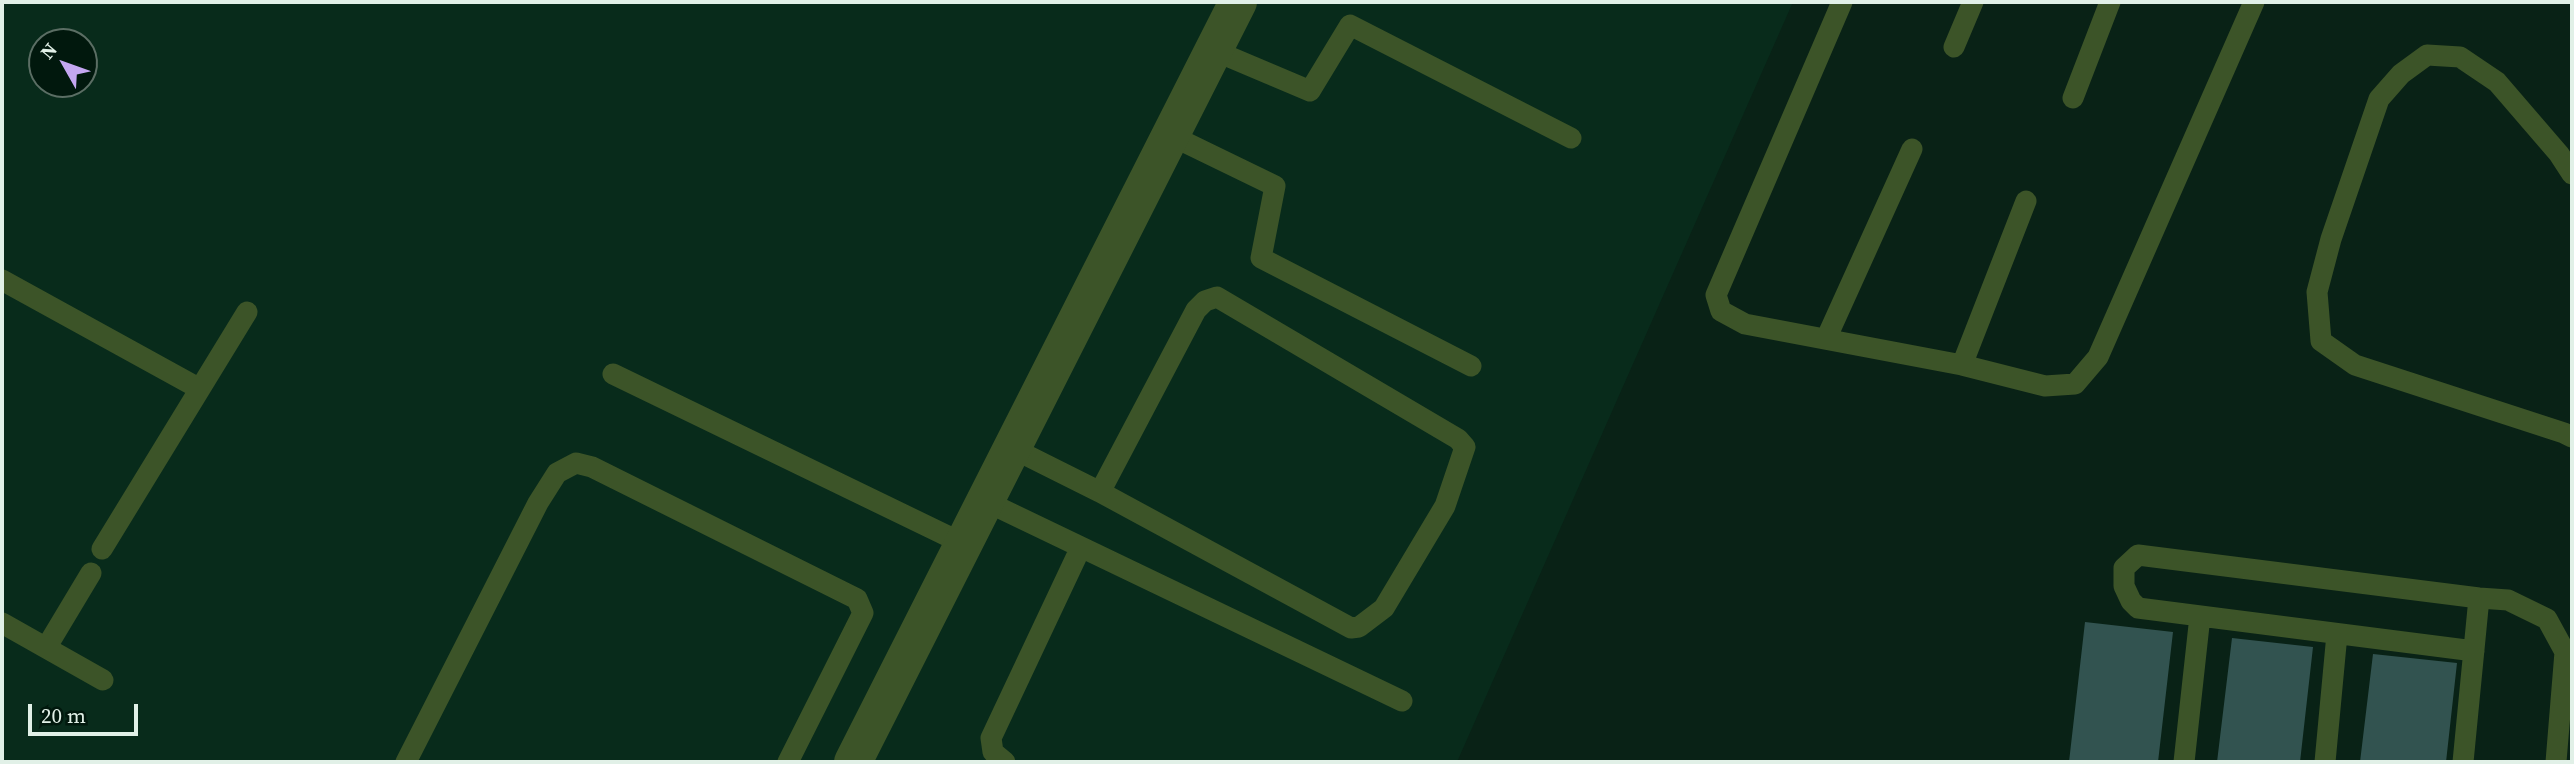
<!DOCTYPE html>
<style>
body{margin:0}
#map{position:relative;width:2574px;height:764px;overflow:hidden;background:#092216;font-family:"Source Serif 4",serif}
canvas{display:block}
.frame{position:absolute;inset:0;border:4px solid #e1f0e7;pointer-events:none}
.north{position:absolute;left:28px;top:28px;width:70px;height:70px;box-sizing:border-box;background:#01180d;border:2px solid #5b6e64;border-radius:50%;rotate:310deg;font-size:19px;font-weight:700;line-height:28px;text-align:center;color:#e1f0e7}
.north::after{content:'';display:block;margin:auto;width:24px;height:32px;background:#c4a7f1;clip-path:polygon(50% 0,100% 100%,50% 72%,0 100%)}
.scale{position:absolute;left:28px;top:704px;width:110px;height:32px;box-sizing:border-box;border:4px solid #e1f0e7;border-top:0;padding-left:9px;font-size:21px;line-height:24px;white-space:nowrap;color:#e1f0e7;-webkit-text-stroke:5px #01180d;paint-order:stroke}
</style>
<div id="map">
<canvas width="2574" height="764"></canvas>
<div class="frame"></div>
<div class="north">N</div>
<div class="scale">20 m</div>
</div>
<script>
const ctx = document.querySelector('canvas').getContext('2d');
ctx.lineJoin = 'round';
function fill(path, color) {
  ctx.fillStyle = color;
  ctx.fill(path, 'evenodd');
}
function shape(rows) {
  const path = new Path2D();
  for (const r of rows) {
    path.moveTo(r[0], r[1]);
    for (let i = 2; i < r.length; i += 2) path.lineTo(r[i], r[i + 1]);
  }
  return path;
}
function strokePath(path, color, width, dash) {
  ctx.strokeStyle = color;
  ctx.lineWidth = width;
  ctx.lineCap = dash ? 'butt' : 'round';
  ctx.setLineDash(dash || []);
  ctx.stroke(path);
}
const built = shape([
 [2,2,1793,2,1457,762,2,762],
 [42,42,84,42,84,84,42,84]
]);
const building = shape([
 [2085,622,2173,632,2158,762,2069,762],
 [2232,638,2313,647,2300,762,2217,762],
 [2373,654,2457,663,2446,762,2360,762]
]);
const service = shape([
 [1842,2,1716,295,1721,311,1745,324,1962,365,2045,386,2075,384,2098,357,2254,2],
 [1954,47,1973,2],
 [1213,50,1310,91,1350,25,1571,138],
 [2073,98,2110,2],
 [1170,135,1275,186,1261,258,1471,366],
 [2572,174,2559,154,2497,82,2460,57,2427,55,2401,74,2379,99,2331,239,2317,292,2321,341,2355,365,2564,433,2572,437],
 [2,280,200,389],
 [1826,339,1912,149],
 [1962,365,2026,201],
 [613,374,964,544],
 [1012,448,1100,492,1351,628,1359,627,1384,608,1445,506,1465,447,1458,439,1217,297,1205,301,1196,310,1100,492],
 [985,501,1402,701],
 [102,549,247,312],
 [2,623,103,680],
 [46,648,91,573],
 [2474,651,2138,608,2131,601,2124,586,2124,568,2138,555,2479,598,2508,600,2547,619,2565,652,2556,762],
 [406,762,538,503,557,473,576,463,592,467,857,599,863,613,788,762],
 [1005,762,993,752,991,738,1081,547],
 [2184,762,2200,616],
 [2325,762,2337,634],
 [2463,762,2479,598]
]);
const minor = shape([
 [853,762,1238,2]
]);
fill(built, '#082b1b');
fill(building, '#325350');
strokePath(service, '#3c5428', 21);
strokePath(minor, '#3c5428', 38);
</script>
